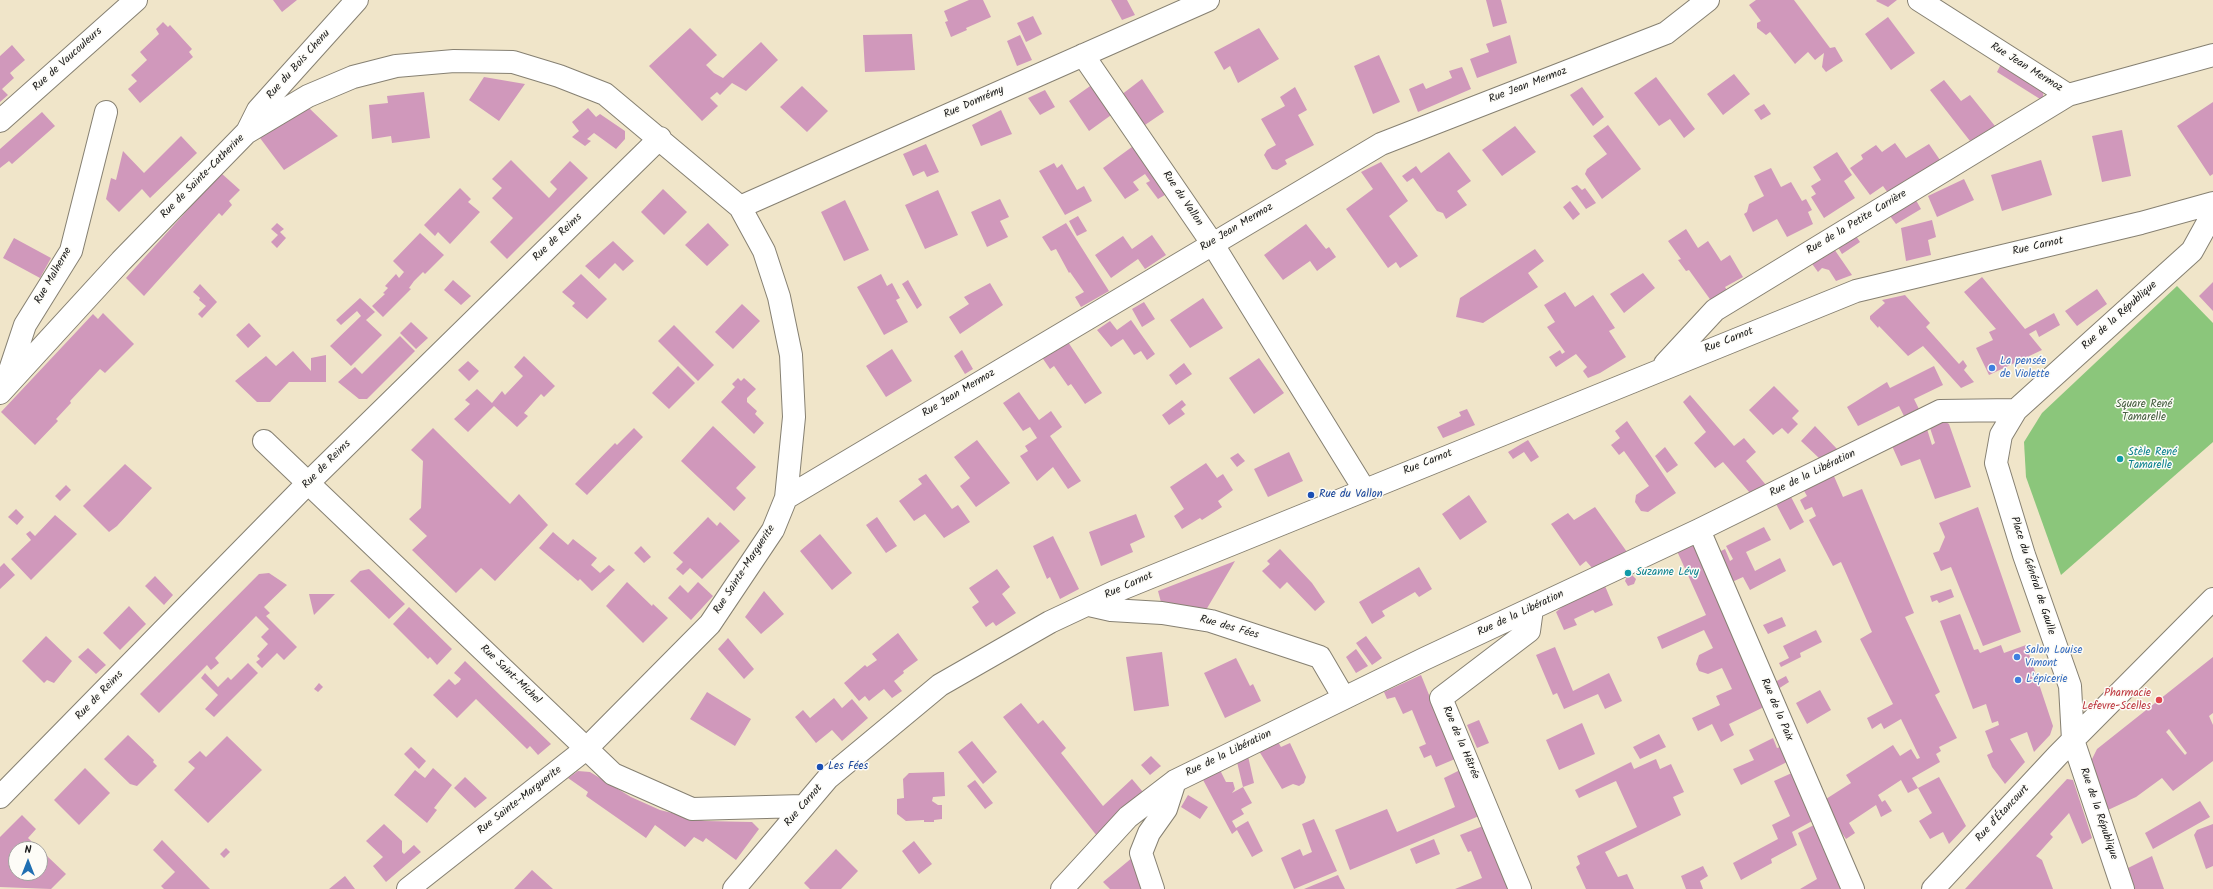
<!DOCTYPE html>
<meta charset="utf-8">
<style>
body{margin:0}
#map{position:relative;width:2213px;height:889px;overflow:hidden;background:#f0e5c9;font-family:Kalam,sans-serif}
canvas{display:block}
.north{position:absolute;left:8px;top:841px;width:40px;height:40px;box-sizing:border-box;background:#fdfcf7;border:1px solid #a3a29f;border-radius:50%;rotate:0deg;font-size:11px;font-weight:700;line-height:16px;text-align:center;color:#1c1c1c}
.north::after{content:'';display:block;margin:auto;width:14px;height:18px;background:#1f6fb2;clip-path:polygon(50% 0,100% 100%,50% 72%,0 100%)}
</style>
<div id="map">
<canvas width="2213" height="889"></canvas>
<div class="north">N</div>
</div>
<script>
const ctx = document.querySelector('canvas').getContext('2d');
ctx.lineJoin = 'round';
function fill(path, color) {
  ctx.fillStyle = color;
  ctx.fill(path, 'evenodd');
}
function shape(rows) {
  const path = new Path2D();
  for (const r of rows) {
    path.moveTo(r[0], r[1]);
    for (let i = 2; i < r.length; i += 2) path.lineTo(r[i], r[i + 1]);
  }
  return path;
}
function strokePath(path, color, width, dash) {
  ctx.strokeStyle = color;
  ctx.lineWidth = width;
  ctx.lineCap = dash ? 'butt' : 'round';
  ctx.setLineDash(dash || []);
  ctx.stroke(path);
}
function label(font, color, halo, rows, align = 'center') {
  ctx.font = font + ' Kalam,sans-serif';
  ctx.lineWidth = 3;
  ctx.setLineDash([]);
  ctx.textBaseline = 'middle';
  ctx.strokeStyle = halo;
  ctx.fillStyle = color;
  for (const [text, x, y, turn = 0] of rows) {
    ctx.save();
    ctx.translate(x, y);
    ctx.rotate((+turn || 0) * Math.PI / 180);
    ctx.textAlign = isNaN(turn) ? turn : align;
    if (halo) ctx.strokeText(text, 0, 0);
    ctx.fillText(text, 0, 0);
    ctx.restore();
  }
}
const green = shape([
 [2177,286,2213,323,2213,442,2061,575,2026,477,2024,442,2042,413]
]);
const building = shape([
 [273,0,297,0,282,12],
 [969,0,983,0,991,17,966,28,967,30,951,37,945,22,948,21,944,11],
 [1111,0,1127,0,1135,15,1122,20],
 [1486,0,1501,0,1507,23,1493,27],
 [1756,0,1794,0,1830,48,1835,47,1843,61,1826,72,1822,67,1824,53,1815,60,1808,52,1795,64,1770,32,1766,35,1757,28,1757,23,1761,21,1749,5],
 [1877,0,1897,0,1888,7,1876,1],
 [1033,16,1042,34,1026,42,1017,23],
 [1888,17,1915,53,1891,70,1865,34],
 [163,22,168,27,170,25,192,49,189,52,193,57,140,103,128,89,137,81,131,75,147,60,140,52,159,34,156,29],
 [690,28,717,55,706,65,714,73,723,78,761,42,778,60,746,91,732,83,720,95,717,92,710,98,718,106,702,121,649,66],
 [1259,28,1279,59,1238,83,1230,66,1224,70,1214,52],
 [912,34,915,70,865,72,863,35],
 [1020,35,1032,60,1017,66,1007,41],
 [1510,35,1517,63,1477,78,1470,59,1489,52,1486,44],
 [12,45,25,60,10,73,14,78,2,89,8,95,0,102,0,56],
 [1379,55,1400,102,1373,114,1354,66],
 [2003,60,2044,85,2043,97,2040,99,1997,72],
 [1462,67,1471,89,1418,112,1409,89,1423,83,1426,89,1452,78,1449,71],
 [1734,74,1750,94,1723,115,1707,94],
 [484,77,525,84,499,121,469,100],
 [1656,77,1695,129,1684,138,1670,119,1659,126,1634,93],
 [1142,79,1164,112,1142,127,1121,95],
 [1944,80,1961,101,1970,95,1995,126,1970,141,1930,90],
 [1093,84,1114,113,1089,131,1069,101],
 [802,86,828,111,807,132,780,107],
 [1295,87,1307,110,1298,115,1314,145,1285,160,1287,164,1277,170,1272,169,1264,155,1267,150,1276,145,1261,119,1285,106,1280,97],
 [1582,87,1604,117,1593,126,1570,95],
 [1045,90,1055,107,1040,115,1028,98],
 [424,92,430,138,392,143,391,136,372,139,369,105,388,103,387,96],
 [2213,102,2213,174,2210,176,2177,126],
 [1764,104,1771,114,1761,120,1754,110],
 [309,108,338,136,284,170,260,138,286,119],
 [588,108,596,117,600,114,625,131,625,139,616,149,594,133,587,139,591,141,585,146,572,137,579,131,572,122],
 [1001,110,1012,134,981,146,972,125],
 [42,112,55,126,12,164,9,161,0,168,0,149],
 [1608,125,1641,169,1602,199,1585,174,1587,169,1607,154,1593,136],
 [1515,126,1536,152,1502,176,1482,150],
 [2122,130,2131,176,2102,182,2092,136],
 [181,136,197,153,150,198,142,189,119,212,106,199,111,178,116,180,123,151,144,173],
 [1895,143,1906,158,1929,144,1940,160,1888,193,1883,186,1870,195,1850,168,1863,159,1861,155,1876,145,1882,152],
 [926,144,939,172,927,177,924,171,913,176,903,154],
 [1136,144,1170,192,1158,199,1146,183,1150,181,1145,174,1133,182,1139,190,1125,199,1103,168],
 [1449,152,1471,181,1457,191,1467,205,1446,219,1443,213,1437,211,1413,178,1407,182,1402,176,1416,166,1421,173],
 [1837,152,1852,175,1844,181,1855,198,1824,218,1811,197,1816,194,1811,186,1821,180,1813,167],
 [511,160,549,198,557,189,550,182,570,161,588,178,507,259,490,242,513,218,492,198,502,188,492,179],
 [2041,160,2052,195,2002,211,1991,175],
 [1381,162,1408,201,1389,216,1418,256,1400,268,1396,262,1388,268,1346,209,1373,189,1361,172],
 [1054,163,1057,168,1062,164,1077,190,1084,186,1092,201,1065,215,1039,171],
 [1771,168,1781,187,1791,182,1802,201,1806,199,1812,210,1808,212,1813,224,1787,237,1777,219,1753,232,1744,214,1747,212,1749,204,1764,196,1754,176],
 [221,173,240,190,229,201,232,205,222,216,219,213,144,296,126,278],
 [1964,179,1974,200,1937,217,1928,196],
 [1577,185,1582,190,1585,188,1596,203,1586,209,1571,188],
 [460,188,471,199,468,202,480,212,450,244,438,232,435,236,424,225],
 [663,189,687,212,664,235,641,212],
 [938,190,958,235,925,249,905,205],
 [1913,195,1921,209,1896,224,1887,212],
 [1000,199,1009,217,1000,221,1008,237,987,247,971,212],
 [845,200,869,250,844,261,821,212],
 [1570,201,1580,214,1573,220,1563,207],
 [1078,216,1087,231,1077,236,1069,221],
 [1932,220,1936,237,1928,240,1931,255,1906,261,1901,228],
 [277,223,284,229,280,232,286,238,277,248,271,242,278,235,271,229],
 [708,223,729,245,707,266,685,245],
 [1066,223,1109,291,1081,307,1075,297,1084,292,1070,272,1069,273,1056,249,1051,251,1042,237],
 [1306,224,1326,249,1329,247,1336,257,1317,271,1310,261,1283,280,1264,255],
 [1686,229,1698,248,1708,241,1721,261,1730,255,1743,277,1725,287,1728,292,1712,302,1689,270,1686,271,1678,260,1681,259,1668,241],
 [420,233,444,255,425,274,423,272,414,281,409,288,411,289,383,317,372,306,385,294,383,293,388,288,385,286,396,274,399,278,404,272,393,261],
 [1854,233,1860,242,1842,254,1836,244],
 [1152,235,1166,255,1145,269,1138,259,1111,278,1095,255,1123,236,1132,249],
 [14,238,51,258,40,278,3,258],
 [613,241,634,261,623,271,615,263,599,279,585,266],
 [1832,246,1852,275,1836,281,1829,270,1822,268,1818,272,1810,261],
 [1535,249,1544,261,1528,273,1538,287,1483,323,1456,317,1460,298],
 [1643,273,1655,288,1624,313,1610,294],
 [581,274,607,299,587,319,572,306,575,303,562,292],
 [881,274,887,286,892,283,900,298,896,300,908,322,884,335,857,287],
 [1982,277,2025,329,2054,313,2060,325,2039,337,2036,330,2029,334,2042,350,1989,375,1976,348,1993,340,1989,332,1996,329,1964,292],
 [453,280,471,296,461,305,444,290],
 [908,280,922,305,917,309,902,284],
 [2213,282,2213,311,2199,296],
 [990,283,1003,305,960,334,949,317,969,304,964,297],
 [200,284,217,302,202,318,198,314,206,306,199,300,200,298,193,292],
 [2097,289,2107,304,2077,326,2065,311],
 [1565,292,1575,307,1593,295,1615,328,1609,331,1626,357,1600,373,1588,378,1583,371,1587,367,1576,354,1556,367,1549,357,1560,350,1562,354,1565,352,1547,327,1555,322,1544,305],
 [1905,295,1930,323,1926,327,1959,364,1963,360,1967,366,1964,370,1974,382,1961,388,1923,346,1908,356,1879,326,1878,328,1870,319,1870,316,1885,303,1882,300],
 [360,298,375,312,366,320,382,335,351,366,330,346,361,316,357,311,341,325,336,320],
 [1203,298,1223,328,1190,348,1170,320],
 [1144,302,1155,319,1142,327,1132,309],
 [742,304,760,321,733,349,715,332],
 [103,313,134,344,105,373,100,369,70,401,71,403,56,419,58,421,35,445,1,412,93,314,98,319],
 [1131,320,1155,354,1147,360,1141,351,1134,355,1123,339,1111,347,1097,330,1110,321,1117,330],
 [411,322,428,338,416,349,400,333],
 [249,323,261,336,248,348,236,335],
 [674,325,714,365,698,381,658,341],
 [400,336,415,351,367,399,359,399,338,382,355,367,362,374],
 [1064,336,1102,393,1085,404,1071,384,1068,386,1054,366,1050,369,1039,353],
 [892,349,912,381,886,397,866,366],
 [962,350,973,369,965,374,954,356],
 [293,351,311,371,311,358,326,355,326,382,289,382,270,402,257,402,235,381,266,356,276,366],
 [524,356,555,386,544,397,541,394,524,413,528,416,517,427,494,406,468,432,454,419,470,404,465,400,477,389,492,403,502,391,505,395,523,376,514,367],
 [1259,358,1284,393,1254,414,1229,378],
 [468,361,479,371,469,381,458,370],
 [1184,363,1192,374,1176,385,1169,375],
 [678,366,695,383,669,409,652,393],
 [1934,366,1943,385,1914,399,1919,409,1904,416,1899,406,1858,426,1847,407,1887,382,1890,388],
 [738,378,741,381,744,378,756,389,747,398,747,402,757,411,755,414,764,423,754,434,721,402,735,387,732,384],
 [1774,386,1799,411,1792,418,1798,424,1788,434,1782,428,1773,435,1749,410],
 [1019,392,1039,420,1051,411,1062,427,1050,436,1081,481,1068,489,1053,467,1037,481,1020,456,1028,451,1025,446,1037,438,1030,427,1023,431,1003,403],
 [1690,395,1734,446,1744,438,1756,452,1746,461,1766,485,1750,493,1723,462,1715,468,1694,443,1706,432,1683,402],
 [1182,400,1186,405,1181,409,1185,414,1169,425,1162,415],
 [1467,409,1475,425,1443,438,1437,427,1461,416,1459,412],
 [1627,421,1676,493,1648,512,1641,511,1635,502,1636,495,1649,486,1624,451,1619,455,1611,445,1620,438,1615,431],
 [1944,421,1949,424,1971,487,1935,499,1920,459,1901,466,1892,446,1927,429,1932,445,1935,443,1930,428],
 [713,426,756,467,736,488,746,498,734,511,681,461],
 [1815,426,1838,450,1820,459,1801,441],
 [433,428,510,504,519,494,548,525,495,581,481,568,456,593,412,550,427,536,409,519,421,508,423,461,411,450],
 [634,428,643,437,587,495,575,484,615,443,617,445],
 [977,440,1010,483,976,507,960,486,970,478,954,457],
 [1528,440,1539,457,1531,462,1524,452,1513,459,1508,452],
 [1665,447,1678,465,1667,473,1655,456],
 [1289,452,1303,481,1268,497,1254,469],
 [1238,453,1245,461,1237,467,1230,458],
 [1206,463,1217,478,1223,474,1233,490,1218,501,1222,507,1202,520,1200,518,1182,529,1174,516,1184,509,1170,487],
 [125,464,152,488,117,526,109,532,83,506],
 [926,474,952,509,958,505,970,522,944,538,925,514,914,521,899,501,922,484,918,479],
 [1833,474,1843,497,1862,489,1914,613,1905,617,1940,692,1935,695,1957,738,1939,747,1941,751,1936,754,1940,762,1912,778,1918,788,1908,793,1901,780,1878,795,1882,802,1885,800,1892,811,1881,817,1876,805,1849,823,1855,833,1846,839,1839,829,1826,799,1851,783,1846,775,1893,745,1900,756,1911,749,1917,759,1920,758,1901,719,1884,729,1881,723,1872,729,1867,718,1893,704,1860,639,1872,632,1841,562,1833,566,1809,520,1816,516,1812,507,1805,510,1800,500,1807,496,1803,489],
 [66,485,71,490,60,501,55,496],
 [1469,495,1487,522,1460,540,1442,514],
 [1790,495,1804,522,1790,530,1775,502],
 [1595,507,1627,552,1593,569,1586,561,1580,566,1551,524,1568,513,1574,520],
 [1978,507,2021,632,1983,646,1951,567,1941,571,1933,553,1939,551,1945,537,1939,523],
 [16,509,24,517,17,525,8,517],
 [1136,514,1145,537,1130,544,1133,552,1101,566,1089,532],
 [55,515,77,534,31,580,11,559,31,540,26,534,30,531,35,536],
 [708,517,717,526,720,522,740,541,702,579,690,568,683,575,676,569,683,562,673,553],
 [877,517,897,546,886,553,866,525],
 [1764,527,1771,540,1746,552,1755,571,1780,558,1786,571,1750,590,1743,577,1732,582,1719,552,1725,549,1730,561,1733,559,1726,546],
 [553,532,568,545,573,539,597,558,591,565,600,573,609,565,615,570,592,591,580,579,578,581,539,548],
 [820,534,852,573,832,590,800,551],
 [1053,536,1079,589,1060,599,1050,577,1047,579,1033,546],
 [1693,543,1699,549,1766,706,1729,724,1734,735,1721,742,1712,724,1698,731,1692,718,1720,705,1716,696,1732,689,1722,668,1708,674,1699,671,1696,664,1699,655,1713,648,1704,630,1662,649,1657,637,1706,615,1677,551],
 [641,546,651,557,644,563,634,553],
 [1280,549,1312,583,1325,602,1315,611,1287,582,1280,589,1262,571,1270,564,1267,561],
 [1235,561,1206,610,1162,606,1158,591],
 [4,563,15,575,0,589,0,567],
 [1419,567,1432,589,1419,597,1415,592,1382,611,1385,616,1372,624,1359,602],
 [369,569,405,604,389,619,350,581,360,571],
 [997,569,1010,587,1002,594,1016,613,996,626,993,622,986,627,972,607,979,602,969,588],
 [269,573,287,585,264,607,270,613,266,616,297,647,284,660,277,653,262,668,256,662,260,659,257,656,268,644,261,637,269,629,256,616,215,658,219,663,211,670,207,665,159,713,140,694,259,574],
 [1632,575,1636,579,1634,584,1628,586,1625,581,1627,576],
 [155,576,173,595,164,605,145,586],
 [627,582,652,606,653,604,668,618,643,643,606,606],
 [698,582,713,596,691,620,668,598,680,585,688,593],
 [1605,586,1613,605,1595,613,1593,610,1574,619,1577,625,1564,630,1556,612,1563,606],
 [1951,589,1954,597,1939,603,1937,600,1932,602,1930,596],
 [764,591,784,614,761,634,745,617],
 [309,594,335,594,314,615],
 [129,606,146,624,120,650,103,633],
 [409,607,452,649,437,665,430,657,428,659,393,624],
 [1960,614,1974,650,1978,649,1980,653,2001,645,2004,653,2026,645,2053,726,2050,735,2034,752,2027,732,2010,739,2025,762,2005,784,1992,767,1987,755,1993,752,1985,731,1999,725,1998,721,1992,723,1986,704,1973,709,1940,621],
 [1782,617,1786,626,1768,634,1763,625],
 [1816,630,1822,642,1800,653,1801,657,1781,667,1779,663,1789,658,1783,646],
 [898,633,918,660,903,671,904,673,894,681,902,691,892,698,884,689,869,701,865,696,859,701,844,683,865,665,867,667,877,660,872,654],
 [46,636,72,661,54,683,47,680,44,683,22,661],
 [1366,636,1382,658,1372,665,1356,643],
 [728,638,754,669,744,679,718,649],
 [1555,647,1573,691,1609,673,1622,701,1605,709,1598,694,1564,709,1557,693,1553,695,1536,655],
 [88,648,106,665,96,674,78,657],
 [1356,649,1368,666,1356,673,1346,657],
 [1162,652,1169,706,1134,711,1126,657],
 [2213,657,2213,713,2209,716,2213,725,2213,761,2173,791,2162,778,2136,797,2108,810,2091,761,2097,749],
 [2169,729,2187,753,2185,755,2166,732],
 [1236,658,1250,686,1253,684,1261,701,1225,718,1204,673],
 [465,661,502,697,551,744,538,755,530,746,527,749,476,699,457,718,433,695,449,679,455,685,459,682,461,679,454,673],
 [248,663,258,673,214,717,205,709,218,695,201,678,205,673,218,687,228,677,231,680],
 [1421,675,1455,759,1436,767,1431,755,1424,758,1419,747,1426,744,1412,710,1403,714,1395,697,1387,699,1384,692],
 [1786,676,1789,682,1778,689,1775,682],
 [319,683,323,687,318,692,314,689],
 [1820,690,1831,710,1807,724,1796,703],
 [707,692,751,719,735,746,690,719],
 [834,698,842,708,852,699,868,718,842,741,832,730,816,743,795,717,803,710,810,718],
 [1021,703,1038,724,1043,720,1066,748,1061,753,1103,806,1132,779,1143,792,1097,836,1003,717],
 [1479,720,1489,743,1477,748,1467,725],
 [1582,723,1595,754,1559,770,1546,740],
 [1659,734,1666,747,1640,759,1633,747],
 [128,735,154,760,153,762,157,766,137,786,130,784,104,759],
 [227,736,262,770,208,823,174,790,195,768,188,762,200,751,206,757],
 [1773,738,1777,748,1783,746,1789,761,1741,785,1733,769,1754,760,1749,750],
 [972,741,997,772,983,784,958,752],
 [1278,742,1281,747,1290,743,1306,777,1304,783,1299,786,1293,784,1282,789,1259,751],
 [411,747,426,761,419,769,404,754],
 [1151,756,1161,766,1150,775,1141,765],
 [1248,756,1254,783,1243,787,1252,803,1241,809,1244,814,1232,821,1236,828,1248,821,1263,851,1252,857,1237,830,1232,834,1202,778,1220,770,1226,782,1233,782,1235,789,1232,793,1243,787,1237,762],
 [1656,759,1660,769,1671,764,1684,792,1673,797,1681,815,1605,852,1618,877,1627,874,1634,889,1586,889,1576,867,1580,864,1577,856,1637,827,1616,781,1579,798,1575,790,1631,762,1634,769],
 [85,768,110,793,79,825,54,800],
 [433,768,452,785,434,808,437,810,427,823,394,795,415,770,425,778],
 [1460,770,1479,816,1350,870,1335,830,1387,809,1397,832,1455,807,1444,778],
 [578,771,590,772,631,797,660,810,705,821,752,822,759,829,736,860,706,838,703,842,694,837,685,847,655,825,646,838,586,796,588,792,568,778],
 [944,772,945,796,933,797,932,801,938,805,942,805,942,819,934,820,934,822,924,822,924,820,906,821,897,814,897,799,904,798,903,779,909,773],
 [1794,772,1814,820,1792,832,1797,845,1771,859,1772,863,1741,880,1733,863,1778,839,1772,825,1790,816,1774,781],
 [465,777,487,798,475,808,454,788],
 [1939,777,1966,826,1949,844,1943,832,1930,839,1919,821,1932,813,1918,788],
 [2067,779,2073,780,2092,838,2082,844,2069,813,2050,834,2053,837,2036,856,2042,860,2053,889,1965,889],
 [975,780,993,803,985,809,967,786],
 [1188,795,1208,807,1200,819,1181,807],
 [2200,801,2210,817,2153,849,2145,833],
 [22,815,36,829,28,838,66,874,51,889,0,887,0,837],
 [16,849,40,849,40,873,16,873],
 [1314,819,1337,871,1294,889,1281,858,1300,849,1303,856,1312,852,1302,824],
 [384,824,402,841,402,852,404,854,414,845,421,852,386,882,373,866,383,857,366,841],
 [1816,824,1843,889,1800,889,1817,879,1798,833],
 [2213,824,2213,866,2206,869,2194,835,2197,830],
 [1483,826,1509,889,1455,889,1482,878,1471,851,1468,852,1460,835],
 [1434,839,1440,854,1416,864,1410,849],
 [162,840,210,889,164,889,161,886,175,872,153,850],
 [914,841,932,864,919,874,902,851],
 [226,848,230,852,224,858,220,854],
 [836,849,858,871,841,889,810,889,804,883],
 [2152,856,2164,889,2135,889,2128,868],
 [1133,857,1145,889,1110,889,1103,882],
 [1703,866,1708,876,1700,881,1703,889,1686,889,1681,876],
 [532,870,553,889,514,889],
 [1338,875,1345,889,1304,889],
 [345,876,355,889,329,889]
]);
const minor = shape([
 [1919,0,2068,95,2213,55],
 [1083,55,1212,243,1364,489],
 [0,121,136,0],
 [247,132,258,110,357,0],
 [740,207,1208,0],
 [1665,364,1715,310,2068,95],
 [6,382,25,325,71,251,106,112],
 [0,393,121,261,246,133,308,96,353,77,396,66,454,61,513,62,559,76,605,94,740,207,764,251,779,297,791,355,794,417,786,498,773,530,710,624,587,748,408,889],
 [264,441,613,774,692,809,803,806],
 [786,498,1381,144,1666,33,1708,0],
 [1699,530,1853,889],
 [1089,605,1111,610,1162,613,1211,621,1320,657,1344,698],
 [0,797,308,483,660,138],
 [734,889,828,778,940,685,1050,622,1114,592,1856,291,2141,223,2213,203],
 [1062,889,1128,817,1175,781,1424,659,1699,530,1940,411,2016,410],
 [1153,889,1141,853,1149,833,1166,809,1175,781],
 [1520,889,1441,698,1529,631,1532,609],
 [1933,889,2058,755,2213,599],
 [2123,889,2073,740,2070,686,2024,555,1996,463,2001,435,2016,410,2192,251,2213,213]
]);
const markers = [
 [1992,368,4,"#3f7fe0"],
 [2120,459,4,"#0f9aa8"],
 [1311,495,4,"#1a4fb4"],
 [1628,573,4,"#0f9aa8"],
 [2017,657,4,"#3f7fe0"],
 [2018,680,4,"#3f7fe0"],
 [2159,700,4,"#e0444e"],
 [820,767,4,"#1a4fb4"]
];
const streetNames = [
 ["Rue de Vaucouleurs",68,60,-42],
 ["Rue du Bois Chenu",299,65,-48],
 ["Rue Jean Mermoz",2026,68,32],
 ["Rue Jean Mermoz",1528,86,-21],
 ["Rue Domrémy",974,103,-24],
 ["Rue de Sainte-Catherine",203,177,-45],
 ["Rue du Vallon",1182,199,56],
 ["Rue de la Petite Carrière",1857,223,-31],
 ["Rue Jean Mermoz",1237,228,-31],
 ["Rue de Reims",558,238,-44],
 ["Rue Carnot",2038,247,-13],
 ["Rue Malherne",54,276,-60],
 ["Rue de la République",2120,316,-42],
 ["Rue Carnot",1729,341,-22],
 ["Rue Jean Mermoz",959,394,-31],
 ["Rue Carnot",1428,463,-22],
 ["Rue de Reims",327,465,-45],
 ["Rue de la Libération",1813,474,-26],
 ["Rue Sainte-Marguerite",745,570,-57],
 ["Place du Général de Gaulle",2032,576,72],
 ["Rue Carnot",1129,586,-24],
 ["Rue de la Libération",1521,614,-25],
 ["Rue des Fées",1229,628,16],
 ["Rue Saint-Michel",510,675,44],
 ["Rue de Reims",100,696,-46],
 ["Rue de la Paix",1776,710,67],
 ["Rue de la Hêtrée",1460,743,67],
 ["Rue de la Libération",1229,754,-26],
 ["Rue Sainte-Marguerite",520,801,-38],
 ["Rue Carnot",804,806,-49],
 ["Rue d'Étancourt",2003,814,-47],
 ["Rue de la République",2098,814,71]
];
const shopNames = [
 ["La pensée",2000,362],
 ["de Violette",2000,375],
 ["Salon Louise",2025,651],
 ["Vimont",2025,664],
 ["L'épicerie",2026,680]
];
const parkNames = [
 ["Square René",2144,405],
 ["Tamarelle",2144,418]
];
const cultureNames = [
 ["Stèle René",2128,453],
 ["Tamarelle",2128,466],
 ["Suzanne Lévy",1636,573]
];
const transitNames = [
 ["Rue du Vallon",1319,495],
 ["Les Fées",828,767]
];
const healthNames = [
 ["Pharmacie",2151,694],
 ["Lefevre-Scelles",2151,707]
];
fill(green, '#8bc67b');
fill(building, '#d098bb');
strokePath(minor, '#868072', 24);
strokePath(minor, '#fff', 22);
for (const [x, y, r, color] of markers) {
  const dot = new Path2D();
  dot.arc(x, y, r, 0, 2 * Math.PI);
  ctx.fillStyle = color;
  ctx.fill(dot);
  strokePath(dot, '#fdfcf7', 1.5);
}
label('11px', '#1c1c1c', '#fdfcf7', streetNames);
label('11px', '#366cbe', '#fdfcf7', shopNames, 'left');
label('11px', '#486042', '#fdfcf7', parkNames);
label('11px', '#0d838f', '#fdfcf7', cultureNames, 'left');
label('11px', '#164399', '#fdfcf7', transitNames, 'left');
label('11px', '#be3a42', '#fdfcf7', healthNames, 'right');
</script>
